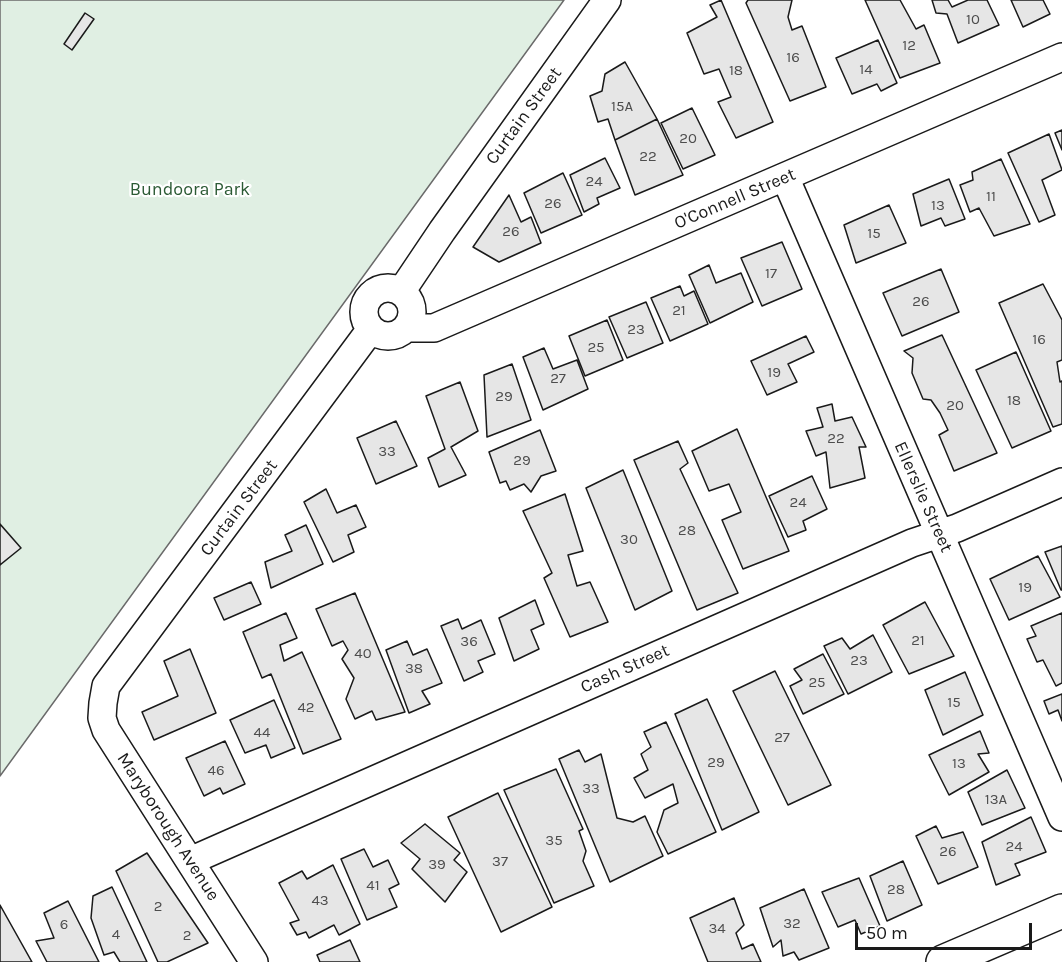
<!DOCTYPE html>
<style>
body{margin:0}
#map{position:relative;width:1062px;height:962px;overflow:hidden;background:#fff;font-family:Karla,sans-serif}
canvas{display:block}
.scale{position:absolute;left:855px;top:923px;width:177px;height:27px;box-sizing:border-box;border:3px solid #1a1a1a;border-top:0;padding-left:8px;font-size:18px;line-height:21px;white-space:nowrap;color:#1a1a1a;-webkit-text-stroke:4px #fff;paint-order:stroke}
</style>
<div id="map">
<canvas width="1062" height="962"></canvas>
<div class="scale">50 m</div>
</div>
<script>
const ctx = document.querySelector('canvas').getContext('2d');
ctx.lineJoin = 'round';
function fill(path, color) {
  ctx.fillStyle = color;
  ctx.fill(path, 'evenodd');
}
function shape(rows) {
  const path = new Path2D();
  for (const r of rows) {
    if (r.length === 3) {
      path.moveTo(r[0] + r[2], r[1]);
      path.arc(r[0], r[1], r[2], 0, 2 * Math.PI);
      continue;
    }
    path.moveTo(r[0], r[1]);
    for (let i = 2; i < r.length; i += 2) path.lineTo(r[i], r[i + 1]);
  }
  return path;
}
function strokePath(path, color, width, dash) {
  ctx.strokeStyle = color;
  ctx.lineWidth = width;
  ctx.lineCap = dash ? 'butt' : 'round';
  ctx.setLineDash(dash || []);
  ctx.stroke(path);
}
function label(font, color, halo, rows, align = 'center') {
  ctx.font = font + ' Karla,sans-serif';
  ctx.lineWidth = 4.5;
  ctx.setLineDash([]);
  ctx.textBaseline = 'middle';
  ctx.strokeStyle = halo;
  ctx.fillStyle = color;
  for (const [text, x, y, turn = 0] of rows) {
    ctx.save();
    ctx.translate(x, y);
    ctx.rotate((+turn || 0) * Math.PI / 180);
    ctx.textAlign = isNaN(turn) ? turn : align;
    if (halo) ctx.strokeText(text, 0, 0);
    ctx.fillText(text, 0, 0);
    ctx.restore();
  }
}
const green = shape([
 [0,0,564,0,0,776,0,0]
]);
const building = shape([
 [721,0,773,122,736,138,718,102,731,97,719,69,704,74,687,33,717,17,710,5,721,0],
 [748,0,792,0,788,17,792,30,802,26,826,87,790,101,746,3,748,0],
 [865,0,900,0,916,29,924,25,940,63,900,78,865,0],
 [932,0,948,0,952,7,968,0,987,0,999,25,958,43,947,14,936,13,932,0],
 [1011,0,1043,0,1050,14,1023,27,1011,0],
 [85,13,94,19,72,50,64,44,85,13],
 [878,40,897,83,881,91,877,84,852,94,836,58,878,40],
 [625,62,657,119,615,140,608,119,598,122,590,96,602,91,605,74,625,62],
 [692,108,715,155,683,169,661,123,692,108],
 [657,119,683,175,635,195,615,140,657,119],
 [1062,130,1062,150,1055,133,1062,130],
 [1049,134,1062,170,1042,180,1055,215,1039,222,1008,153,1049,134],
 [605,158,620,188,597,198,599,204,584,212,570,175,605,158],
 [1001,159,1030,224,994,236,979,208,970,212,960,185,973,180,972,172,1001,159],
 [563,173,582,215,541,233,524,193,563,173],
 [949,179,965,219,945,226,941,218,921,226,913,194,949,179],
 [509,195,521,222,531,217,541,243,499,262,473,247,509,195],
 [889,205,906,243,856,263,844,225,889,205],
 [782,242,802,289,762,306,741,258,782,242],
 [709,265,716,283,741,273,753,302,710,323,689,275,709,265],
 [941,269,959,312,902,336,883,293,941,269],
 [1043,284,1062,320,1062,360,1057,362,1060,382,1062,381,1062,424,1053,427,999,303,1043,284],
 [680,286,684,296,694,291,708,324,670,341,651,298,680,286],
 [646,302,663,343,627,358,609,317,646,302],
 [607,320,623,360,585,376,569,336,607,320],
 [942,335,997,453,954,471,939,435,948,430,940,413,931,400,923,399,912,373,913,358,904,351,942,335],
 [806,336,814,352,788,364,797,382,767,395,751,361,806,336],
 [544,348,553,369,577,360,588,389,543,410,523,357,544,348],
 [1016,352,1051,431,1012,448,976,370,1016,352],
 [512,364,531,420,487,437,484,375,512,364],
 [460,382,478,431,451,447,466,475,439,487,428,458,445,449,426,396,460,382],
 [832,404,835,421,852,417,866,447,859,447,865,478,830,488,826,452,816,456,806,431,823,427,817,408,832,404],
 [396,421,417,466,376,484,357,438,396,421],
 [737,429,789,551,743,569,722,520,741,512,729,484,709,491,692,451,737,429],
 [540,430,556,471,541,476,531,492,524,484,510,490,506,481,500,483,489,452,540,430],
 [678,441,688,463,680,469,738,593,697,610,634,460,678,441],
 [623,470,672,591,635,610,586,488,623,470],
 [812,476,827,509,803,521,806,530,788,537,769,496,812,476],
 [326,489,337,513,356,505,366,527,348,535,354,552,333,562,304,502,326,489],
 [565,494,583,551,568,555,577,586,590,582,608,622,570,637,544,578,552,573,523,511,565,494],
 [0,524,21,548,0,565,0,524],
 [306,525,323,564,271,588,265,562,292,551,285,535,306,525],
 [1062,546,1062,590,1061,590,1045,552,1062,546],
 [1038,556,1060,597,1009,620,990,579,1038,556],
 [251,582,261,604,224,620,214,598,251,582],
 [355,593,405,712,376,720,372,711,355,719,346,699,354,678,342,659,348,650,343,641,332,646,316,609,355,593],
 [535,600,544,624,531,630,539,649,514,661,499,618,535,600],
 [925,602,954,656,909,674,883,625,925,602],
 [286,613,297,638,280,645,284,661,302,652,341,739,303,754,271,674,262,678,243,632,286,613],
 [1062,613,1062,683,1056,686,1043,660,1037,662,1027,639,1036,636,1031,626,1062,613],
 [458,619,462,629,481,620,495,654,478,661,483,672,464,681,441,626,458,619],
 [873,635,892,672,848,694,824,646,842,638,850,649,873,635],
 [407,641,413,655,427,649,442,683,422,691,430,704,409,713,386,650,407,641],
 [190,649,216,713,154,740,142,712,178,696,164,661,190,649],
 [823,654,844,694,803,714,790,686,802,680,794,669,823,654],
 [775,671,831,785,788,805,733,691,775,671],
 [965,672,983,715,943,735,925,690,965,672],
 [1062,694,1062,721,1058,710,1049,714,1044,701,1062,694],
 [707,699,759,812,722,830,675,714,707,699],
 [274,700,295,748,271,758,266,745,245,753,230,720,274,700],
 [666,722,716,832,668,854,657,832,664,810,678,803,673,784,645,798,634,778,648,770,641,754,651,747,644,732,666,722],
 [980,731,989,753,978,754,989,772,949,795,929,755,980,731],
 [225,741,245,784,223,794,220,788,204,796,186,758,225,741],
 [579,750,585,762,601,754,617,818,633,822,645,816,663,856,610,882,559,759,579,750],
 [556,769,583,829,579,831,586,851,583,861,594,886,554,903,504,790,556,769],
 [1007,770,1025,808,982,825,968,792,1007,770],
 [498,793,552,907,501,932,448,817,498,793],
 [1031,817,1046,852,1015,864,1020,875,996,885,982,842,1031,817],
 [425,824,460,853,454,860,467,872,445,902,412,869,420,859,401,843,425,824],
 [936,826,942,838,963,832,978,867,938,884,916,836,936,826],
 [364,849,373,867,388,860,399,884,389,889,397,907,367,920,341,859,364,849],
 [147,853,208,943,167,962,158,962,116,871,147,853],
 [903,861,922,905,887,921,870,876,903,861],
 [333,865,360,924,339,935,334,925,309,938,306,932,297,935,290,923,299,920,279,883,302,871,307,879,333,865],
 [859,878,880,926,861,934,855,920,838,927,822,892,859,878],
 [112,887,147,962,120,962,114,952,104,955,91,918,93,896,112,887],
 [804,889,829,948,799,960,794,952,783,956,781,940,773,947,760,908,804,889],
 [734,898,744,925,736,933,742,949,753,944,761,962,708,962,690,918,734,898],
 [68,901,99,962,47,962,36,941,54,938,44,913,68,901],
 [0,905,32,962,0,962,0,905],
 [350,940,360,962,320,962,317,955,350,940]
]);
const minor = shape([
 [785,177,1062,817],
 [388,312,24],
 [401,292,442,231,607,0],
 [406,328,434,328,1062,57],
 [190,861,912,543,957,528,1062,482],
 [254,962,106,730,102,718,103,703,106,686,371,329]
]);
const major = shape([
 [943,962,1062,911]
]);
const numberNames = [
 ["10",973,20],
 ["12",909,46],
 ["16",793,58],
 ["14",866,70],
 ["18",736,71],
 ["15A",622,107],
 ["20",688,139],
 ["22",648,157],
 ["24",594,182],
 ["11",991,197],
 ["26",553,204],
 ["13",938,206],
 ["26",511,232],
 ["15",874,234],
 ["17",771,274],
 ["26",921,302],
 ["21",679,311],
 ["23",636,330],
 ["16",1039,340],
 ["25",596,348],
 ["19",774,373],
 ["27",558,379],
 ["29",504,397],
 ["18",1014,401],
 ["20",955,406],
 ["22",836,439],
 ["33",387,452],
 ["29",522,461],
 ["24",798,503],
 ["28",687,531],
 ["30",629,540],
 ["19",1025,588],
 ["21",918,641],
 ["36",469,642],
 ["40",363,654],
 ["23",859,661],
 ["38",414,669],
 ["25",817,683],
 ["15",954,703],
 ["42",306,708],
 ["44",262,733],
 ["27",782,738],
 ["29",716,763],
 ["13",959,764],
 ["46",216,771],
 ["33",591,789],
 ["13A",996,800],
 ["35",554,841],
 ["24",1014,847],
 ["26",948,852],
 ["37",500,862],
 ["39",437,865],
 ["41",373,886],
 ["28",896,890],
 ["43",320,901],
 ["2",158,907],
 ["32",792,924],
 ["6",64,925],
 ["34",717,929],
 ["4",116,935],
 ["2",187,936]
];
const streetNames = [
 ["Curtain Street",524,116,-54],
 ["O'Connell Street",735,199,-23],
 ["Ellerslie Street",923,497,66],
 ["Curtain Street",239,508,-53],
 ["Cash Street",625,669,-24],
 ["Maryborough Avenue",168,827,57]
];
const parkNames = [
 ["Bundoora Park",190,190]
];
fill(green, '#e0efe3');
strokePath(green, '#6a6a6a', 1.5);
fill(building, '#e6e6e6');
strokePath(building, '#1a1a1a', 1.5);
strokePath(minor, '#1a1a1a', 30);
strokePath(major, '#1a1a1a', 36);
strokePath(minor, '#fff', 27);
strokePath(major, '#fff', 33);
label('15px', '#4d4d4d', null, numberNames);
label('18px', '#1a1a1a', '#fff', streetNames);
label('18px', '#2b5a34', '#fff', parkNames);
</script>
